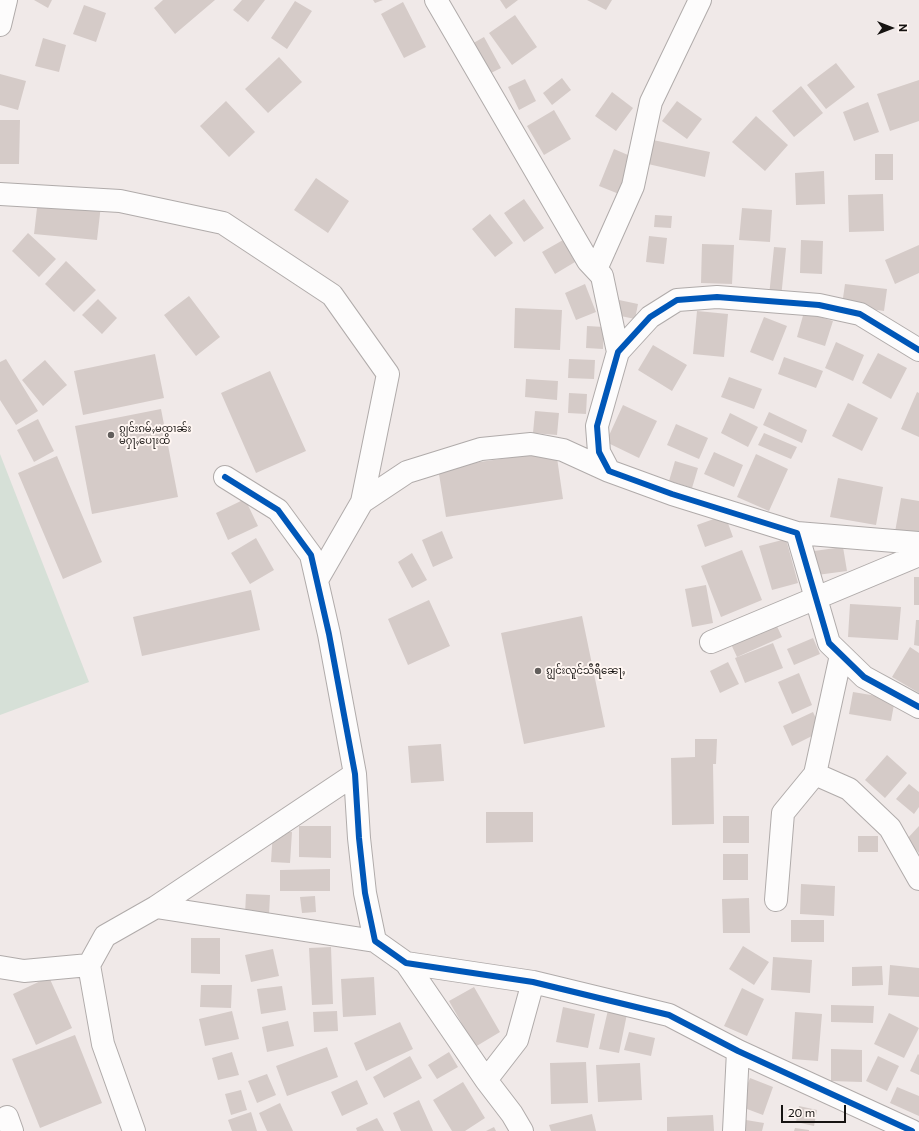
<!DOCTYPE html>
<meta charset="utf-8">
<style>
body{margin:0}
#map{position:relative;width:919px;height:1131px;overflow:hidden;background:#f0e9e8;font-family:Commissioner,sans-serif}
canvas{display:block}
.north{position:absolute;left:871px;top:8px;width:40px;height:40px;-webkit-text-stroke:3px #fff6f2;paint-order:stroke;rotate:90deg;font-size:11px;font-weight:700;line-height:16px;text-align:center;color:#161311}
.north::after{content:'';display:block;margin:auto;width:14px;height:18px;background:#161311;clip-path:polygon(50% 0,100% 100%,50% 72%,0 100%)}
.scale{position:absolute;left:781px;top:1105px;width:65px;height:18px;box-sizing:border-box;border:2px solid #161311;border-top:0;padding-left:5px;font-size:12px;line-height:14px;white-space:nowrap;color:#161311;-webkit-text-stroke:3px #fff6f2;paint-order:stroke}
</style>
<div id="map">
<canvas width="919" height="1131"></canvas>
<div class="north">N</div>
<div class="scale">20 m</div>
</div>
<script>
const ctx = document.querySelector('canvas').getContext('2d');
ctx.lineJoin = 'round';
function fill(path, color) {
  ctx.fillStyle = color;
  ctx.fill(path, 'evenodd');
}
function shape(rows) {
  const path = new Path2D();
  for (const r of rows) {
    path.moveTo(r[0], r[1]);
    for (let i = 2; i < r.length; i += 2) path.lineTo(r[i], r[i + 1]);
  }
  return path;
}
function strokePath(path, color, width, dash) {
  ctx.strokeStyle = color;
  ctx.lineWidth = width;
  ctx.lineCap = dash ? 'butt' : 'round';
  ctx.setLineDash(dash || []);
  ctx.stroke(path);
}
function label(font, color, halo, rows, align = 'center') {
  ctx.font = font + ' Commissioner,"Noto Sans Myanmar",sans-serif';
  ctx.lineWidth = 4;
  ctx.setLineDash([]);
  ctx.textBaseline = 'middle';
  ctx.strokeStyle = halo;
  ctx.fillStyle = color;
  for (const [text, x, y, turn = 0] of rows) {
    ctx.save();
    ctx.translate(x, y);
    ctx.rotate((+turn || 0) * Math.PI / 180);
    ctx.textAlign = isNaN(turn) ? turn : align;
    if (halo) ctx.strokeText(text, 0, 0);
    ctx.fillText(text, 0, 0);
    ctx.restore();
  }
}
const green = shape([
 [0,454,89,682,0,715]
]);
const building = shape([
 [34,0,52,0,48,8],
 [163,0,215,0,175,34,154,8],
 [242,0,265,0,248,22,233,10],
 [373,0,383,0,375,3],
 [500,0,518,0,506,9],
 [587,0,612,0,606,10],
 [295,1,312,11,287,49,271,38],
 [403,2,426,47,404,58,381,14],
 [84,5,106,13,96,42,73,34],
 [515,15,537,47,512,65,489,33],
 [484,37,501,68,487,75,470,45],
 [43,38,66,45,59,72,35,66],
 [279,57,302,82,268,113,245,89],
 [836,63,855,87,826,109,807,85],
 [0,74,26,81,18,110,0,105],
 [562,78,571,90,552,105,543,93],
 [525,79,536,101,519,110,508,87],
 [919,80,919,121,890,131,877,94],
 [801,86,823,113,794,137,772,111],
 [612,92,633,108,616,131,595,116],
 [226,101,255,132,229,157,200,126],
 [677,101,702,119,687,139,662,121],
 [868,102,879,132,854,141,843,112],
 [554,110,571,139,544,155,527,126],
 [756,116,788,145,765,171,732,142],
 [0,120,20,120,19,164,0,164],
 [653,140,710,152,705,177,648,164],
 [614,149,635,158,619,194,599,186],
 [875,154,893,154,893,180,875,180],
 [824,171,825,204,796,205,795,173],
 [316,178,349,201,328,233,294,210],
 [883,194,884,231,849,232,848,195],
 [38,199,101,205,97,240,34,234],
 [524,199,544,228,524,242,504,213],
 [742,208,772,210,770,242,739,240],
 [490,214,513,243,495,257,472,229],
 [655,215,672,216,671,228,654,227],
 [28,233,56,259,39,277,12,251],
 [649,236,667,238,664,264,646,262],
 [563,240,575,262,555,274,542,252],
 [801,240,823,241,822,274,800,273],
 [702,244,734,245,732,284,701,283],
 [919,245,919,273,895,284,885,260],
 [774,247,786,248,781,298,769,296],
 [66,261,96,290,74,312,45,284],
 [585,284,596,312,576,320,565,293],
 [845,284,887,289,884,311,842,305],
 [189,296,220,337,196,356,164,315],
 [98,299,117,318,102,334,82,315],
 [619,300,638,304,635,319,616,315],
 [515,308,562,310,560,350,514,348],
 [697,311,728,314,724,357,693,354],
 [804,312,833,321,825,346,797,337],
 [764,317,787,326,773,361,750,352],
 [587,326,604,327,603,349,586,348],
 [836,342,864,355,853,381,825,368],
 [653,345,687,365,672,391,638,370],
 [878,353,907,368,891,399,862,383],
 [155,354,164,398,83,415,74,371],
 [784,357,823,371,816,388,778,374],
 [6,359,38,411,16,425,0,400,0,362],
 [569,359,595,360,594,379,568,378],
 [45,360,67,385,43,406,22,380],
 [270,371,306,451,256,473,221,393],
 [729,377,762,389,754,409,721,397],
 [526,379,558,381,557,400,525,397],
 [917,392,919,393,919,437,901,429],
 [569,393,587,394,586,414,568,413],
 [848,403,878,418,862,451,832,436],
 [623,405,657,421,639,458,606,442],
 [161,409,178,497,92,514,75,426],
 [535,411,559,413,557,435,533,433],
 [769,412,807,430,802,443,763,425],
 [730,413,758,427,748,447,721,433],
 [38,419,54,451,34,462,17,430],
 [676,424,708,438,699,459,667,445],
 [764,433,797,447,791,459,758,445],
 [556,451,563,499,446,517,438,468],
 [714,452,743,465,734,487,704,474],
 [756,454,788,469,769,511,737,497],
 [57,456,102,562,63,579,18,473],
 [675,461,698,468,692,488,669,481],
 [838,478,883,487,876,525,830,517],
 [901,498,919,501,919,535,895,532],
 [245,499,258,526,228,540,216,513],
 [725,515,733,537,705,547,697,525],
 [442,531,453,558,433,567,422,540],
 [256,538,274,570,250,584,231,553],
 [786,539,798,583,772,590,759,546],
 [843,547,847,571,817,575,814,551],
 [742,550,762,600,721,617,701,566],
 [412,553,427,580,412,588,398,562],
 [914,577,919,577,919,605,914,605],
 [706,585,713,623,692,627,685,589],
 [251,590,260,630,142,656,133,617],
 [429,600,450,646,408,665,388,619],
 [850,604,901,607,898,640,848,637],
 [582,616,605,727,524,744,501,633],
 [916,620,919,620,919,646,914,645],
 [775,622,782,637,737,657,730,642],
 [813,638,820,654,794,665,787,649],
 [773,643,783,668,745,683,735,658],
 [910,647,919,653,919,693,892,677],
 [728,662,739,684,720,693,710,671],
 [799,673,812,705,792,714,778,682],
 [853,692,895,699,891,721,849,714],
 [813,712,822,731,792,746,783,726],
 [695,739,717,739,716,764,713,764,714,824,672,825,671,758,695,757],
 [441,744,444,781,411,783,408,746],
 [887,755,907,773,885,798,865,780],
 [909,784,919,792,919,807,914,814,896,799],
 [486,812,533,812,533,842,486,843],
 [723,816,749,816,749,843,723,843],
 [299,826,331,826,331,858,299,857],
 [919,826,919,853,906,840],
 [273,831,292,832,290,863,271,862],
 [858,836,878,836,878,852,858,852],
 [723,854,748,854,748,880,723,880],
 [330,869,330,891,280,891,280,870],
 [801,884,835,886,834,916,800,914],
 [246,894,270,895,269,915,245,914],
 [315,896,316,912,302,913,300,897],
 [749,898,750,933,723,933,722,899],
 [791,920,824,920,824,942,791,942],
 [191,938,220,938,220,974,191,973],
 [743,946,769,962,754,985,729,969],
 [331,947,333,1004,312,1005,309,948],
 [273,949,279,976,251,982,245,955],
 [773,957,812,960,810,993,771,990],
 [890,965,919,968,919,997,888,995],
 [882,966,883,985,852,986,852,967],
 [49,977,72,1028,36,1045,13,994],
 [374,977,376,1015,343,1017,341,979],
 [201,985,232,985,231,1008,200,1007],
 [282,986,286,1010,261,1014,257,989],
 [474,987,500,1032,475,1047,449,1001],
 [742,988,764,999,747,1036,724,1026],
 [831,1005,874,1006,873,1023,831,1022],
 [563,1007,595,1014,588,1048,556,1042],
 [608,1010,627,1014,619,1053,599,1049],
 [232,1011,239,1039,205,1046,199,1019],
 [337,1011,338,1031,314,1032,313,1012],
 [795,1012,822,1014,818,1061,792,1059],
 [889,1013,919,1028,904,1058,874,1044],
 [288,1021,294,1046,267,1052,262,1027],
 [400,1022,413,1049,366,1071,354,1043],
 [629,1032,655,1038,651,1056,624,1050],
 [75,1035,102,1103,40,1128,12,1059],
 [327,1047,338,1077,287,1096,276,1066],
 [831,1049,862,1050,862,1082,831,1081],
 [232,1052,239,1075,218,1080,212,1058],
 [449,1052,458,1067,437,1079,428,1065],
 [918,1054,919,1055,919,1075,910,1071],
 [410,1056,422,1078,384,1098,373,1077],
 [878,1056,899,1066,887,1091,866,1081],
 [586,1062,588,1103,551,1104,550,1063],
 [640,1063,642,1100,598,1102,596,1065],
 [267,1074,276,1095,257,1103,248,1081],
 [750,1078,773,1087,763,1115,739,1106],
 [357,1080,368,1104,342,1116,331,1092],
 [463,1082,485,1118,465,1131,452,1131,433,1100],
 [897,1087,919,1096,919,1116,890,1103],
 [241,1090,247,1110,231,1115,225,1094],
 [419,1100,433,1131,401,1131,393,1113],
 [280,1103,293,1131,267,1131,259,1113],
 [799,1106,817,1110,814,1126,796,1122],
 [251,1112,257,1131,232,1131,228,1120],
 [592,1114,596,1131,551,1131,549,1125],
 [713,1115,714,1131,667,1131,667,1117],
 [377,1118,384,1131,357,1131,356,1128],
 [740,1119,764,1123,762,1131,738,1131],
 [494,1127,496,1131,486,1131],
 [795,1128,809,1130,809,1131,794,1131]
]);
const minor = shape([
 [436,0,588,261,602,276,618,352],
 [0,25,6,0],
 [0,194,120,201,223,223,332,295,388,374,362,502,317,580],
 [596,269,633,186,651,102,700,0],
 [919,350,860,314,819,305,717,297,677,300,650,317,618,352,597,426,599,452,609,471,672,494,797,533,829,643,864,677,919,707],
 [225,477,278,510,311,555,329,634,355,774,359,838,365,893,375,941,406,963,533,982,669,1015,738,1051,912,1131],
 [362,502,407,472,481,449,531,444,563,450,609,471],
 [797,533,919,543],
 [711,642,919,555],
 [815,774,849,789,890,828,919,879],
 [776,900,783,813,815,774,841,655],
 [156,907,375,941],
 [406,963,486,1080],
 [0,967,24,971,89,965],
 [7,1117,12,1131],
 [134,1131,103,1044,89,965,105,936,156,907,355,774],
 [522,1131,512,1114,486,1080,517,1040,533,982],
 [734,1131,738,1051]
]);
const cycleway = shape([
 [919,350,860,314,819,305,717,297,677,300,650,317,618,352,597,426,599,452,609,471,672,494,797,533,829,643,864,677,919,707],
 [225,477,278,510,311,555,329,634,355,774,359,838,365,893,375,941,406,963,533,982,669,1015,738,1051,912,1131]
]);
const markers = [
 [111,435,4,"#625e5c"],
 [538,671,4,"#625e5c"]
];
const poiNames = [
 ["ၵျွင်းၵမ်ႇမထၢၼ်း",119,429],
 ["မႁႃႇပေႃးထိ",119,441],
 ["ၵျွင်းလူင်သီရီၼေႃႇ",546,671]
];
fill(green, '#d6e0d7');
fill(building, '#d5cbc8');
strokePath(minor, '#b0abaa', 24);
strokePath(minor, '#fdfcfc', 22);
strokePath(cycleway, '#0057b8', 6);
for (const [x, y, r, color] of markers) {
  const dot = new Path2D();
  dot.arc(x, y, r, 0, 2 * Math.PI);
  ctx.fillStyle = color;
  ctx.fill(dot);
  strokePath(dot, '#fff6f2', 1.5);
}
label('10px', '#161311', '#fff6f2', poiNames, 'left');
</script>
